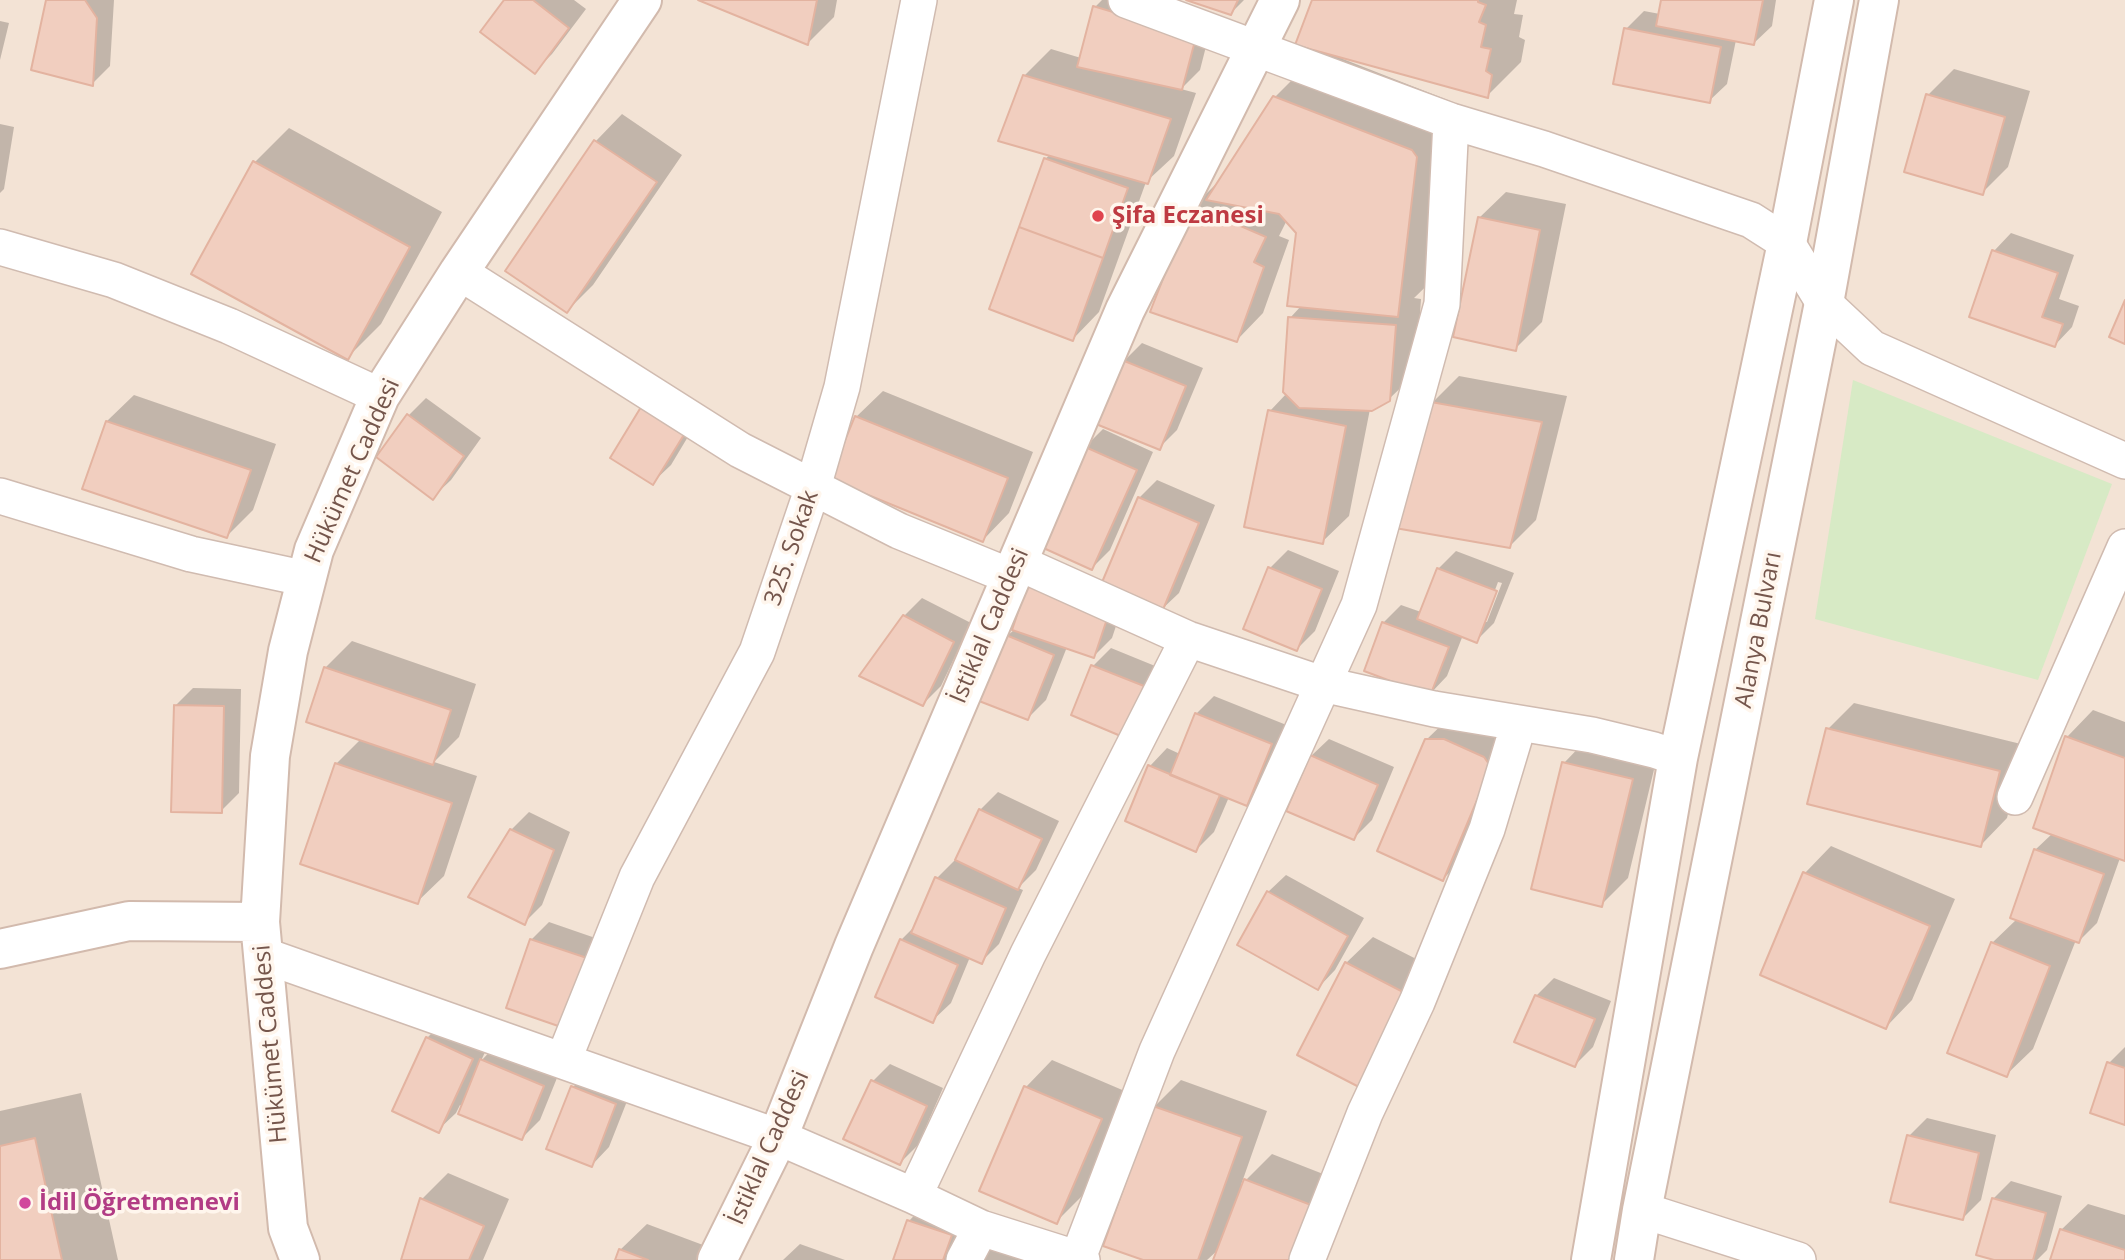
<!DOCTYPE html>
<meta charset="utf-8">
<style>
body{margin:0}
canvas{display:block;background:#fcf2e7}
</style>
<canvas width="2125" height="1260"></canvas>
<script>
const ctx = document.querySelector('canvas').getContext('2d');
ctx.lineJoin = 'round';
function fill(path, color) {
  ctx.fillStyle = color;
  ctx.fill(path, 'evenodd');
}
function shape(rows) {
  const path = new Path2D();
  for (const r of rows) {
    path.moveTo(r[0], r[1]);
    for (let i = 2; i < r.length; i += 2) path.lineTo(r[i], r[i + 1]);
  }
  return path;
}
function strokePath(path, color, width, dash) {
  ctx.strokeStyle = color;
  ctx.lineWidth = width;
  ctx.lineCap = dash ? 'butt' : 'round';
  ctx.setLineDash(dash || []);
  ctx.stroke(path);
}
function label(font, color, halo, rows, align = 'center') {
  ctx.font = font + ' "Open Sans",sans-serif';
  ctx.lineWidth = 7;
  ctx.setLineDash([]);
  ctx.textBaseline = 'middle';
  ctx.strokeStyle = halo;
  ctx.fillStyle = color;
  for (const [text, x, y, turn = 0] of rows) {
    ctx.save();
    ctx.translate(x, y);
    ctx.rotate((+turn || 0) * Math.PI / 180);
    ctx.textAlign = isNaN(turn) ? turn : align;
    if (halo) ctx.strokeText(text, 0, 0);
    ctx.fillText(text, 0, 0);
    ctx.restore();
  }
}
const residential = shape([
 [0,0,2125,0,2125,1260,0,1260]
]);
const green = shape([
 [1853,380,2112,484,2038,680,1815,619]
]);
const shadow = shape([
 [48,0,114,0,110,66,92,84],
 [506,0,574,0,586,9,552,54,534,72],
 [703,0,837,0,834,17,808,43],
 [1102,0,1149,0,1213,19,1200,70,1181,89,1196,93,1174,156,1146,182,1099,312,1073,339,1045,159,1051,154,1024,76,1051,49,1081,58,1095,7],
 [1191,0,1244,0,1231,13],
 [1314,0,1517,0,1514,14,1523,15,1519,37,1525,40,1521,62,1487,96,1344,57,1343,59,1458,104,1462,111,1444,269,1414,298,1421,299,1416,373,1389,399,1370,409,1349,516,1322,542,1270,411,1287,393,1290,318,1302,305,1298,232,1287,220,1279,236,1289,240,1263,313,1237,340,1194,206,1220,180,1275,97,1321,51],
 [1662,0,1776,0,1772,26,1754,43,1736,40,1727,84,1709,101,1626,29,1644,11,1660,14],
 [0,21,9,23,0,60],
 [1954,69,2030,91,2008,167,1982,193,1928,95],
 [622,114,682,155,593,285,567,311,507,270,596,141],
 [0,124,14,127,4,189,0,193],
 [289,128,442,212,381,324,347,358,194,273,255,162],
 [1506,192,1566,204,1542,322,1515,349,1479,218],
 [2011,233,2074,255,2059,299,2079,306,2072,327,2055,345,1971,316,1994,251],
 [1142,343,1203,368,1177,430,1159,448,1124,361],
 [1459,376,1567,396,1536,520,1510,546,1432,403],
 [660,390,701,415,671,465,653,482],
 [883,391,1033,452,1009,513,983,540,856,417],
 [134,395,276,444,253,510,227,536,107,421],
 [426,398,481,438,451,480,433,497,408,416],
 [1103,429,1153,452,1110,550,1092,568,1085,447],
 [1157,480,1215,505,1179,593,1161,610,1126,596,1112,638,1094,656,1067,647,1046,700,1028,718,1007,636,1014,630,1104,584,1139,498],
 [1288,550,1339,571,1315,631,1297,649,1245,628,1270,568],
 [1456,551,1514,573,1494,623,1476,641,1463,635,1447,676,1430,694,1383,623,1401,605,1421,612,1438,569],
 [1498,582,1502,583,1487,622,1483,622],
 [922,598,971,623,941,686,923,704,904,616],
 [352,641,476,684,459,737,434,762,477,776,444,876,417,902,336,764,361,739,308,721,326,667],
 [1111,648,1160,668,1141,717,1073,714,1093,666],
 [193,688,241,689,239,793,221,811,175,706],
 [1214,696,1289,726,1265,786,1247,804,1229,797,1214,832,1196,850,1150,766,1167,748,1180,754,1196,714],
 [1854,703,2025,745,2007,818,1981,845,1828,729],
 [2093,710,2125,722,2125,860,2120,858,2097,923,2079,941,2076,940,2033,1049,2006,1075,1992,943,2017,919,2035,850,2053,833,2067,737],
 [1453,714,1510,730,1469,853,1443,879,1426,740],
 [1590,736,1658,753,1628,878,1601,905,1564,763],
 [1329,739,1394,767,1372,820,1354,838,1311,756],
 [998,792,1059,821,1036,870,1018,888,1023,890,999,944,981,962,970,957,951,1003,933,1020,901,940,916,925,937,878,955,860,956,861,980,810],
 [529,812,570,832,542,905,524,923,511,830],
 [1831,846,1955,899,1912,1000,1886,1027,1762,974,1805,873],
 [1286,875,1364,918,1335,970,1318,988,1268,892],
 [549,922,604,941,581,1008,531,940],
 [1373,937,1432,967,1385,1058,1346,963],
 [1554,978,1611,1001,1593,1047,1575,1065,1536,996],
 [445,1020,490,1041,481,1061,499,1042,561,1068,540,1120,522,1138,460,1105,456,1113,438,1130,427,1038],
 [2125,1047,2125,1123,2109,1063],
 [1052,1060,1127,1092,1083,1195,1056,1222,1026,1087],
 [890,1064,943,1088,918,1145,900,1163,872,1082],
 [591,1069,633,1086,609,1147,592,1165,573,1087],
 [1181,1080,1267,1111,1241,1185,1272,1154,1336,1179,1304,1260,1215,1260,1220,1248,1207,1260,1148,1260,1106,1245,1155,1106],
 [81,1093,118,1260,0,1260,0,1111],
 [1927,1118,1996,1135,1981,1200,1963,1218,1909,1136],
 [448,1173,509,1199,483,1260,403,1260,422,1199],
 [2011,1181,2062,1196,2047,1250,2037,1260,2001,1260,1993,1199],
 [926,1203,969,1217,954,1260,895,1260,909,1221],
 [2088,1204,2125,1215,2125,1260,2052,1260,2061,1230],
 [647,1224,711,1248,706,1260,616,1260,620,1250],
 [1005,1232,1059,1260,978,1260],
 [800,1244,845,1260,783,1260]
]);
const building = shape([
 [46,0,85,0,97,18,93,86,31,70,46,0],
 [504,0,533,0,569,28,535,74,480,32,504,0],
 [698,0,817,0,808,45,698,0],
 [1186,0,1238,0,1231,15,1186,0],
 [1312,0,1478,0,1478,2,1486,5,1479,22,1486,25,1481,47,1491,49,1486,71,1492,75,1488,98,1295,45,1312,0],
 [1661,0,1763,0,1754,45,1656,26,1661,0],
 [1093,6,1196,37,1182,90,1077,67,1093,6],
 [1624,28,1721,47,1710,103,1613,84,1624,28],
 [1023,75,1171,119,1148,184,998,141,1023,75],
 [1926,94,2005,117,1983,195,1904,172,1926,94],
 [1273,96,1412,150,1417,157,1398,317,1287,306,1296,233,1279,214,1206,200,1273,96],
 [594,140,657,182,567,313,505,271,594,140],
 [1044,158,1128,188,1103,258,1019,227,1044,158],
 [253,161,410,247,348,360,191,274,253,161],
 [1192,205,1266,237,1254,262,1264,267,1237,342,1150,312,1192,205],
 [1478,217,1540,230,1516,351,1453,337,1478,217],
 [1019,227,1103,258,1073,341,989,309,1019,227],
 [1992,250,2058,273,2042,317,2063,324,2055,347,1969,317,1992,250],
 [2125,300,2125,344,2109,337,2125,300],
 [1288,317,1396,325,1390,401,1372,411,1299,408,1283,392,1288,317],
 [1122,360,1186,386,1160,450,1096,424,1122,360],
 [1431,402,1542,422,1510,548,1395,528,1431,402],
 [641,407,685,433,653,485,610,458,641,407],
 [1268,410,1346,426,1323,544,1244,527,1268,410],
 [407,414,464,456,433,500,376,457,407,414],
 [855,416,1008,478,983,542,829,479,855,416],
 [106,421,251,470,227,538,82,489,106,421],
 [1083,446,1137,470,1092,570,1039,546,1083,446],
 [1138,497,1199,523,1162,612,1100,587,1138,497],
 [1268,567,1322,589,1297,651,1243,629,1268,567],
 [1437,568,1497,591,1477,643,1417,619,1437,568],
 [1028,582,1110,610,1094,658,1012,630,1028,582],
 [903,615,954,642,923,706,859,676,903,615],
 [1382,622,1449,647,1430,696,1364,671,1382,622],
 [1006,635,1054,655,1028,720,979,701,1006,635],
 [1091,665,1144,686,1123,737,1071,715,1091,665],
 [324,667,451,710,433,765,306,722,324,667],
 [174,705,224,706,222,813,171,812,174,705],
 [1195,713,1272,744,1247,806,1170,775,1195,713],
 [1826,728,2000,771,1981,847,1807,804,1826,728],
 [2065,736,2125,758,2125,861,2033,828,2065,736],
 [1425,739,1444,739,1484,757,1491,767,1443,881,1377,851,1425,739],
 [1310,755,1378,785,1354,840,1286,811,1310,755],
 [1562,762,1633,779,1602,907,1531,889,1562,762],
 [335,763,452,803,418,904,300,864,335,763],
 [1148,765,1220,795,1196,852,1125,821,1148,765],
 [979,809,1042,839,1018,890,955,860,979,809],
 [510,829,554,850,525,925,468,897,510,829],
 [2034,849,2104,874,2079,943,2010,918,2034,849],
 [1803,872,1930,926,1886,1029,1760,975,1803,872],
 [935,877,1006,908,982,964,911,933,935,877],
 [1267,891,1348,936,1318,990,1237,945,1267,891],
 [530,939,587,958,564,1028,506,1008,530,939],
 [900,939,958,965,933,1023,875,997,900,939],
 [1991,942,2050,966,2007,1077,1947,1053,1991,942],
 [1345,962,1407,994,1359,1087,1297,1055,1345,962],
 [1535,995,1595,1019,1575,1067,1514,1042,1535,995],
 [426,1037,473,1059,439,1133,392,1111,426,1037],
 [480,1059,544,1086,522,1140,458,1114,480,1059],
 [2107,1062,2125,1068,2125,1125,2090,1113,2107,1062],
 [871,1080,927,1106,900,1165,843,1139,871,1080],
 [571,1086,616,1104,592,1167,546,1149,571,1086],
 [1024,1086,1102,1119,1057,1224,979,1191,1024,1086],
 [1153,1106,1242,1137,1198,1260,1143,1260,1103,1246,1153,1106],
 [1907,1135,1979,1153,1963,1220,1890,1202,1907,1135],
 [35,1138,62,1260,0,1260,0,1146,35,1138],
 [1244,1179,1311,1205,1289,1260,1213,1260,1244,1179],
 [420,1198,484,1226,469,1260,401,1260,420,1198],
 [1992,1198,2046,1213,2033,1260,1994,1260,1976,1255,1992,1198],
 [907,1220,952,1235,943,1260,893,1260,907,1220],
 [2060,1229,2125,1250,2125,1260,2050,1260,2060,1229],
 [619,1249,648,1260,615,1260,619,1249]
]);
const street = shape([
 [1126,0,1451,121,1544,149,1751,220,1787,243,1824,303,1872,348,2125,461],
 [0,247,114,280,229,326,380,396],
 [459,272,740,450,899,531,1012,577],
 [0,496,191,554,307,579],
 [1017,562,1188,639,1322,684,1434,709,1592,735,1654,750,1678,758],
 [2015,797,2125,547],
 [263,955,778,1137,914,1196,981,1228,1082,1260],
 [563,1061,637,877,757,652,813,487,842,387,919,0],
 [914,1196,1028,954,1188,639],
 [1642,1210,1798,1260],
 [1078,1258,1157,1051,1359,605,1442,304,1451,121],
 [964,1260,981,1228],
 [1307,1260,1365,1113,1417,1002,1487,829,1519,723]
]);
const secondary = shape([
 [0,949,129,921,260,922],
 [300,1260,288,1228,260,922,270,756,288,651,314,550,380,396,459,272,642,0],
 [717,1260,778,1137,854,946,1125,310,1280,0],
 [1591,1260,1678,758,1787,243,1834,0],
 [1634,1260,1642,1210,1824,303,1879,0]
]);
const markers = [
 [1098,216,7,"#e0444e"],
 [25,1203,7,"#d1479c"]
];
const healthNames = [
 ["Şifa Eczanesi",1112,216]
];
const streetNames = [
 ["Hükümet Caddesi",353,471,-66],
 ["325. Sokak",792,548,-71],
 ["İstiklal Caddesi",990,626,-67],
 ["Alanya Bulvarı",1759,630,-79],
 ["Hükümet Caddesi",271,1044,-95],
 ["İstiklal Caddesi",769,1148,-66]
];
const hotelNames = [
 ["İdil Öğretmenevi",39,1203]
];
fill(residential, '#f3e3d5');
fill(green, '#d7eac5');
fill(shadow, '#0003');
fill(building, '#f1cebf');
strokePath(building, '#e3b3a0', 2);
strokePath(street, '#d0bbb0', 38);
strokePath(secondary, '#d2baad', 42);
strokePath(street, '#fff', 35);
strokePath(secondary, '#fff', 38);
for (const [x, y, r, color] of markers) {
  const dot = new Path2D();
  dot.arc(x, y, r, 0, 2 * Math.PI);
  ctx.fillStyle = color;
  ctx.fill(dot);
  strokePath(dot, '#fff6ed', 2.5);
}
label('bold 24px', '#be3a42', '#fff6ed', healthNames, 'left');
label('24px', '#75564c', '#fff6ed', streetNames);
label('bold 24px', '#b23c85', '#fff6ed', hotelNames, 'left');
</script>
